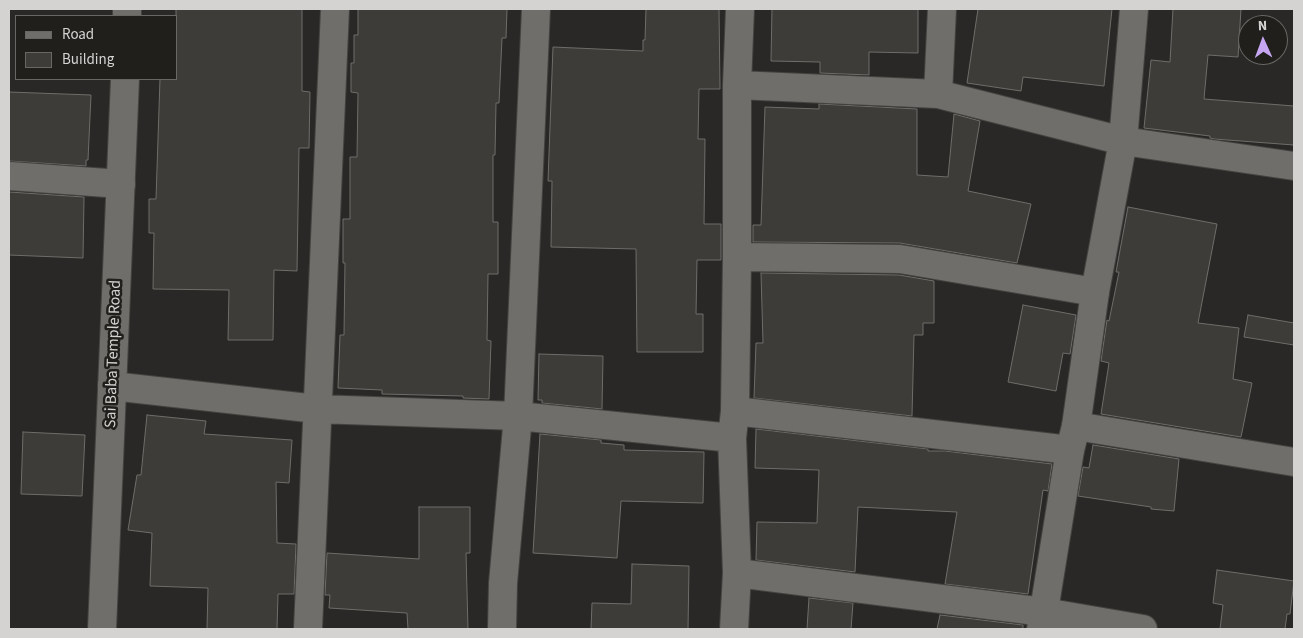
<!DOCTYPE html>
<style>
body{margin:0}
#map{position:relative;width:1303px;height:638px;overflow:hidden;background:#2a2826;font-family:"Source Sans 3",sans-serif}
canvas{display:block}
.frame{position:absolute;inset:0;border:10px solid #d4d3d1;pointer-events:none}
.legend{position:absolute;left:15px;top:15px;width:162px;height:65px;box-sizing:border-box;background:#201f1c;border:1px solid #686764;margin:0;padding:6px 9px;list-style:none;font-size:15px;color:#d4d3d1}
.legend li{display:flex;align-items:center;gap:10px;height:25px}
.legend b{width:25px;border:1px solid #686764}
.north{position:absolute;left:1238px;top:15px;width:50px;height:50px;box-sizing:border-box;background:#201f1c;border:1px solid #686764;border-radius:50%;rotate:358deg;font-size:14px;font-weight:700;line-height:20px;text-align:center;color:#d4d3d1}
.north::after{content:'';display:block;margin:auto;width:18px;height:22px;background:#c6a6f0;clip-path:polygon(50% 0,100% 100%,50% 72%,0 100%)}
</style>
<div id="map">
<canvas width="1303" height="638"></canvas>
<div class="frame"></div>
<ul class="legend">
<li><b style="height:6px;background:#706e6a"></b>Road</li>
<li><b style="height:14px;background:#3e3c39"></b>Building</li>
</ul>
<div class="north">N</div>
</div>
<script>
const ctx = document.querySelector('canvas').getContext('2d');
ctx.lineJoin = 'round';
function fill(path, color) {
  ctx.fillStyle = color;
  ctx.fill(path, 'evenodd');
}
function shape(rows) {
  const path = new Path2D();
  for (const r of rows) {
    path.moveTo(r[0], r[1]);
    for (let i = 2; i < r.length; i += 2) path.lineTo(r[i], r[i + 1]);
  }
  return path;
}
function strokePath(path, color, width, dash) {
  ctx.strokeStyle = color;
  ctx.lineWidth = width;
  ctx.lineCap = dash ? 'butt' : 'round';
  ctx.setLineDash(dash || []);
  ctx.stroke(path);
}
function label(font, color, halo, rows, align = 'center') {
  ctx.font = font + ' "Source Sans 3",sans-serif';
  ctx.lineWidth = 5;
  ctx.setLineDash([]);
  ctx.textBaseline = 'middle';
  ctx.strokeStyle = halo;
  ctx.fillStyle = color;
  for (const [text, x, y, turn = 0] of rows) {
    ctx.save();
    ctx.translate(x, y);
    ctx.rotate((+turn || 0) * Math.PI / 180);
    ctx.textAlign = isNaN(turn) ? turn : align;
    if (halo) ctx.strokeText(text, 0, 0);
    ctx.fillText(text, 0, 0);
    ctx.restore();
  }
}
const building = shape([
 [176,9,302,9,302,91,310,92,309,148,299,148,297,271,274,270,273,340,228,340,229,290,153,289,154,233,149,233,149,199,156,199,160,79,176,79,176,9],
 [358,9,507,9,506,38,502,38,499,103,496,103,495,155,493,155,493,222,498,222,498,274,488,274,487,340,491,341,489,399,463,398,463,396,382,394,382,390,338,388,340,335,344,335,345,263,343,263,343,219,350,219,350,157,357,157,358,93,351,92,351,63,354,63,354,35,358,35,358,9],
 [646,9,719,9,720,89,699,89,698,139,705,139,704,224,721,224,721,260,697,260,696,314,703,314,703,352,637,352,636,249,551,247,552,181,548,181,553,47,643,51,643,40,645,40,646,9],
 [772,9,918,9,918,53,869,52,869,75,820,73,820,62,771,61,772,9],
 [978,9,1112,9,1104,86,1023,77,1021,91,967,83,978,9],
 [1173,9,1241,9,1238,57,1208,55,1204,99,1294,106,1294,145,1214,139,1210,138,1210,136,1144,128,1151,60,1170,62,1173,9],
 [9,92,91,95,88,160,86,160,86,166,9,161,9,92],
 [819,104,917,109,917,175,948,177,954,114,980,121,968,191,1031,204,1017,263,900,243,753,242,753,225,761,225,765,107,819,109,819,104],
 [9,192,84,197,83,258,9,255,9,192],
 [1128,207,1217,224,1198,323,1239,328,1233,379,1252,383,1241,437,1101,414,1109,363,1101,361,1107,320,1109,321,1119,272,1116,272,1128,207],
 [761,273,899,275,934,281,934,323,923,323,923,335,914,335,912,416,754,398,756,343,763,343,761,273],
 [1023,305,1076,315,1070,354,1063,353,1056,391,1008,382,1023,305],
 [1248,315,1294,323,1294,345,1244,337,1248,315],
 [539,354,603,356,602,409,542,403,542,400,538,400,539,354],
 [147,415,206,421,204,434,292,440,289,483,276,482,277,543,296,544,294,594,278,594,277,629,207,629,208,588,150,586,152,533,128,530,137,475,141,475,147,415],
 [756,429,928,449,928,451,945,451,1052,464,1048,491,1043,490,1028,594,945,584,957,512,858,507,855,572,756,560,757,522,817,523,819,470,755,468,756,429],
 [23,432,85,435,82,496,21,494,23,432],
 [540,434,601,440,601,443,624,445,624,450,704,452,703,503,621,501,617,558,533,553,540,434],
 [1093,445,1179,459,1174,511,1151,509,1151,507,1078,496,1083,467,1089,468,1093,445],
 [419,507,470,507,470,553,466,553,468,629,408,629,407,613,329,608,330,595,325,595,327,553,419,559,419,507],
 [632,564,689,566,688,629,591,629,592,603,631,604,632,564],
 [1217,570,1294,581,1290,614,1287,614,1285,629,1220,629,1223,605,1213,603,1217,570],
 [809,598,853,603,851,629,807,629,809,598],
 [940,615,1023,625,1023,629,937,629,940,615]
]);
const minor = shape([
 [737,85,938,94,1123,141,1294,166],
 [938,94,942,9],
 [9,176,121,184],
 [737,257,900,259,1095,292],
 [112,386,317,409,518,416,732,438],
 [735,411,1070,450],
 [1076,426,1294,462],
 [737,573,1044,612,1143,629],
 [308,629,335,9],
 [502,629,503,583,518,416,536,9],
 [734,629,737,573,732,438,735,411,737,257,737,85,740,9]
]);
const tertiary = shape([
 [127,16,127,9],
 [102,629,125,79],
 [1041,629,1070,450,1076,426,1095,292,1123,141,1134,9]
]);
const streetNames = [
 ["Sai Baba Temple Road",114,354,-88]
];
fill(building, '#3e3c39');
strokePath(building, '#6f6d6a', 1);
strokePath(minor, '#454341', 30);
strokePath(tertiary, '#454341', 30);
strokePath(minor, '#706e6a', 28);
strokePath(tertiary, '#706e6a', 28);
label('16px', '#d4d3d1', '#201f1c', streetNames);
</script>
